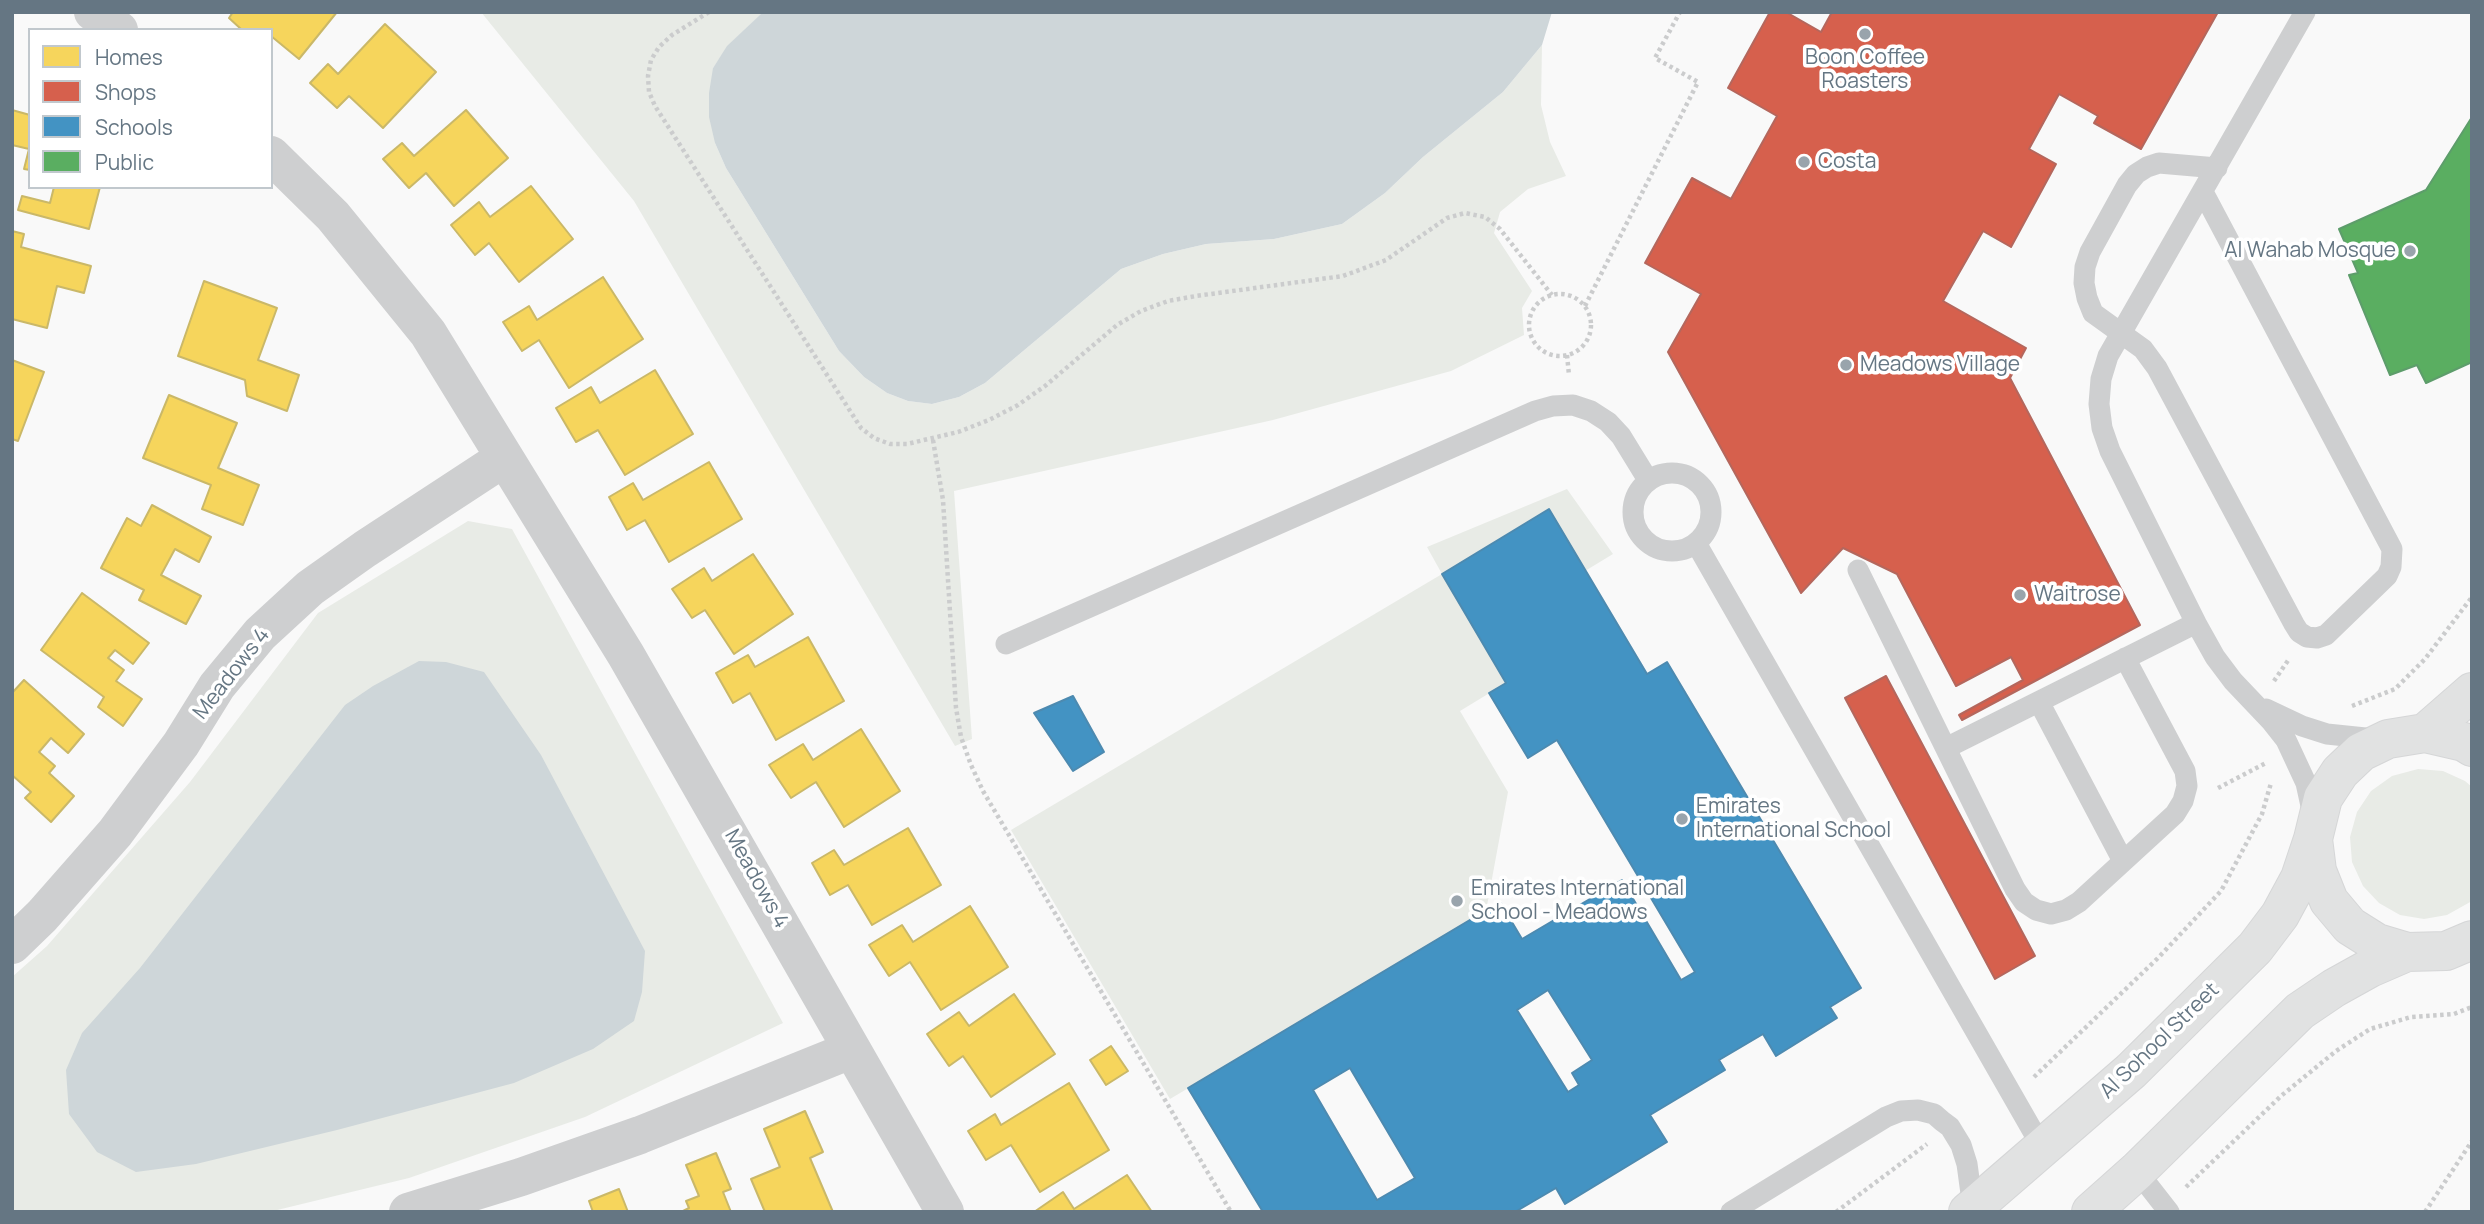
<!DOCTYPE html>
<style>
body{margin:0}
#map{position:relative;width:2484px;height:1224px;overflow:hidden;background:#f9f9f9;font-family:Manrope,sans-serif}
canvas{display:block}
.frame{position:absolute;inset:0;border:14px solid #657683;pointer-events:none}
.legend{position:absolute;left:28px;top:28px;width:245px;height:161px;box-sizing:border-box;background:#fff;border:2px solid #c1c8cd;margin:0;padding:9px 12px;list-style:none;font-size:21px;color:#657683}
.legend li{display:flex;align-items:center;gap:14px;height:35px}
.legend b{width:35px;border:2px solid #c1c8cd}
</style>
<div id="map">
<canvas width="2484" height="1224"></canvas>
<div class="frame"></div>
<ul class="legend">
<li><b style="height:19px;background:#f6d55c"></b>Homes</li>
<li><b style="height:19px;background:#d6604d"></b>Shops</li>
<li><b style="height:19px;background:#4393c3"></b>Schools</li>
<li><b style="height:19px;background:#5aae61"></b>Public</li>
</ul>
</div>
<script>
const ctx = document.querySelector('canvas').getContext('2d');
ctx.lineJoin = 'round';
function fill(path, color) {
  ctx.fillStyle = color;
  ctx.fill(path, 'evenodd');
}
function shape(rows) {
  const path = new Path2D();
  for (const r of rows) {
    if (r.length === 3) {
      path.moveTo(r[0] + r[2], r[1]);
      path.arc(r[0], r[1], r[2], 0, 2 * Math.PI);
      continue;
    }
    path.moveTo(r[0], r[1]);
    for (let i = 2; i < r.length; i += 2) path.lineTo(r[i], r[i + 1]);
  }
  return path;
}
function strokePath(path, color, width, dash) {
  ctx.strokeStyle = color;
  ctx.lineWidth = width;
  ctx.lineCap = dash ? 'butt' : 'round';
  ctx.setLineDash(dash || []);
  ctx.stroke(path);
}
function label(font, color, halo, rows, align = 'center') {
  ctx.font = font + ' Manrope,sans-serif';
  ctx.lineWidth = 7;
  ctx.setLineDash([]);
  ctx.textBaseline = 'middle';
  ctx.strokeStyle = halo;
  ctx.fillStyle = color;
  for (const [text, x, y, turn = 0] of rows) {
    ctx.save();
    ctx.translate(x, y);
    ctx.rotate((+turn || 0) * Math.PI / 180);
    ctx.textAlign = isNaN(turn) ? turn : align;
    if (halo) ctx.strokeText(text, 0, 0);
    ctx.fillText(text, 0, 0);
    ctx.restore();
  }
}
const green = shape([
 [481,12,763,12,728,46,713,68,715,143,726,168,839,351,864,377,887,393,908,401,932,404,959,397,985,383,1121,269,1163,254,1206,244,1274,239,1342,224,1385,193,1423,157,1503,92,1542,45,1541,105,1550,142,1566,176,1528,189,1500,212,1494,233,1532,291,1522,308,1524,335,1451,371,1273,420,954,491,972,739,955,746,634,201],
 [1567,489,1613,554,1585,571,1548,509,1442,574,1506,683,1460,711,1508,792,1486,911,1170,1099,1011,830,1442,574,1427,547],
 [468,521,512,529,783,1023,585,1117,409,1178,269,1212,12,1212,12,977,47,946,190,782,318,613],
 [2418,769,2443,771,2465,781,2472,787,2472,901,2447,915,2424,919,2400,915,2379,903,2363,886,2352,862,2350,837,2357,812,2371,791,2392,776]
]);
const water = shape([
 [763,12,1552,12,1542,45,1503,92,1423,157,1385,193,1342,224,1274,239,1206,244,1163,254,1121,269,985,383,959,397,932,404,908,401,887,393,864,377,839,351,726,168,715,143,709,117,709,93,713,68,727,46],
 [419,661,446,662,484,672,541,755,645,951,642,992,634,1021,593,1049,514,1083,337,1130,196,1164,136,1172,97,1152,69,1114,66,1070,82,1033,140,968,345,705,373,686]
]);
const homes = shape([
 [233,12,337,12,299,59,271,36,271,30,242,30,229,18,233,12],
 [385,24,436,72,383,128,349,96,337,108,310,83,328,64,338,74,385,24],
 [12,110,30,115,30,170,24,169,29,149,12,145,12,110],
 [466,110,508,158,454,206,426,173,409,188,383,159,402,143,414,156,466,110],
 [531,186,573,239,519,282,489,243,475,255,451,225,479,202,490,217,531,186],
 [54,187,100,187,89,229,18,210,22,196,50,203,54,187],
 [12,231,24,234,21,247,91,266,84,293,57,286,47,328,12,319,12,231],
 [603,277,643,339,569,388,539,340,522,351,503,322,529,306,537,320,603,277],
 [204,281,277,308,258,360,299,375,287,411,247,396,245,380,178,356,204,281],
 [12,360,44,372,18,441,12,439,12,360],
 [655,370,693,434,625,475,598,430,576,442,556,408,591,387,600,403,655,370],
 [169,395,237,423,218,468,259,485,243,525,202,509,211,485,143,458,169,395],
 [709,462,742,519,669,562,645,520,627,530,609,497,633,483,643,500,709,462],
 [152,505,211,537,199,562,175,549,161,575,201,596,186,624,139,600,144,590,101,568,127,518,141,526,152,505],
 [753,554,793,614,734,654,705,610,692,618,672,589,704,568,712,581,753,554],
 [82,593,149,643,133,664,115,650,108,658,124,670,116,681,142,699,123,726,98,707,104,697,41,650,82,593],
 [808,637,844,701,776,740,750,693,733,703,716,673,748,655,755,667,808,637],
 [24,680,84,734,68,753,51,738,39,752,55,766,49,773,74,796,51,822,25,798,31,792,12,775,12,693,24,680],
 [861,729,900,791,844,827,816,782,791,798,769,765,803,744,813,760,861,729],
 [908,828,941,885,872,925,848,885,830,895,812,863,834,850,844,865,908,828],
 [970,906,1008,967,941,1010,910,962,889,976,869,945,902,925,913,942,970,906],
 [1014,994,1055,1054,991,1097,963,1056,949,1066,927,1034,959,1012,969,1026,1014,994],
 [1111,1046,1128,1071,1106,1085,1090,1060,1111,1046],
 [1069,1083,1109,1150,1040,1192,1011,1145,986,1160,968,1131,995,1114,1001,1125,1069,1083],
 [805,1111,823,1152,810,1158,833,1212,765,1212,751,1179,780,1167,764,1129,805,1111],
 [716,1153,731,1189,723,1192,731,1212,681,1212,689,1208,686,1201,699,1196,686,1165,716,1153],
 [1127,1175,1152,1212,1034,1212,1063,1192,1074,1209,1127,1175],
 [619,1189,628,1212,593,1212,589,1201,619,1189]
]);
const shops = shape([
 [1770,12,1786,12,1821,32,1832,12,2218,12,2141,149,2094,123,2098,116,2059,94,2029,149,2056,164,2011,247,1983,231,1943,301,2026,348,2010,378,2140,625,1962,720,1959,715,2023,680,2011,657,1956,686,1897,574,1843,548,1801,593,1668,352,1701,294,1645,263,1692,178,1731,199,1777,116,1728,88,1770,12],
 [1886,676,2035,956,1995,979,1845,698,1886,676]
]);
const schools = shape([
 [1549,509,1647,674,1667,662,1861,988,1830,1007,1837,1018,1776,1056,1763,1034,1719,1060,1725,1070,1650,1115,1667,1142,1565,1204,1556,1188,1515,1212,1263,1212,1188,1088,1500,902,1522,939,1622,880,1681,980,1695,972,1557,740,1528,758,1489,693,1506,683,1442,574,1549,509],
 [1548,990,1592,1060,1572,1073,1579,1085,1568,1092,1517,1010,1548,990],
 [1350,1068,1415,1178,1377,1200,1313,1090,1350,1068],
 [1073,696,1104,752,1073,771,1034,713,1073,696]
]);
const public = shape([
 [2472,117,2472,362,2426,383,2417,365,2390,375,2349,275,2358,273,2339,229,2426,190,2472,117]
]);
const path = shape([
 [709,12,672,35,659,47,651,60,648,76,649,92,655,106,861,428,874,438,890,444,907,444,958,432,989,420,1018,405,1045,386,1117,325,1141,311,1168,301,1196,296,1343,276,1386,260,1447,218,1465,213,1485,217,1500,229,1552,295],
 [1560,325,31],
 [1585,306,1698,82,1655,58,1680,12],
 [1567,355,1569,375],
 [933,440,943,500,956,708,961,737,971,765,983,791,1231,1212],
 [2274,681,2289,659],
 [2352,706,2395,689,2425,659,2472,597],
 [2218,788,2266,763],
 [2034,1077,2158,958,2221,891,2262,814,2271,783],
 [2186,1187,2281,1096,2336,1051,2370,1029,2411,1017,2454,1014,2472,1007],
 [1836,1212,1927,1144],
 [2425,1212,2472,1141]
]);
const lane = shape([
 [2305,12,2108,356,2101,379,2099,404,2102,428,2110,451,2196,623,2215,657,2233,681,2271,721,2286,740,2306,783,2313,815],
 [2203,192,2392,549,2391,567,2387,576,2326,635,2317,638,2307,637,2299,632,2294,624,2157,368,2143,349,2093,313,2087,298,2084,283,2085,267,2090,252,2127,185,2136,174,2147,167,2159,163,2217,168],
 [1672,512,39],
 [1696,543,2043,1149],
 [1858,570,2015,889,2024,902,2036,910,2051,914,2066,910,2079,902,2175,814,2183,801,2187,786,2185,771,2125,658],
 [1006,644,1535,411,1553,406,1573,405,1591,411,1608,422,1621,436,1648,480],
 [2039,702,2123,861],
 [2266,709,2302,726,2327,734,2375,739],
 [1946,748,2196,623],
 [2137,1171,2169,1212],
 [1731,1212,1886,1117,1901,1111,1918,1110,1934,1114,1942,1121,1950,1127,1961,1145,1967,1164,1973,1208]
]);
const street = shape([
 [93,12,119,30],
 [271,155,333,216,428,333,626,655,945,1212],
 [12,945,42,916,115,833,181,744,217,686,260,634,310,588,365,549,504,458],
 [408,1212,521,1177,640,1135,851,1050]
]);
const secondary = shape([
 [2425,733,2472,692],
 [2472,747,2464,742,2425,733,2388,739,2361,752,2340,772,2323,798,2313,839,2317,871,2329,901,2350,926,2377,943,2407,952,2446,951,2472,940],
 [1968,1212,2131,1071,2255,948,2280,915,2300,878,2313,839],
 [2091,1212,2137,1171,2300,1011,2334,988,2370,968,2407,952]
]);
const markers = [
 [1865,34,7,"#99a4ac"],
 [1804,162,7,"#99a4ac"],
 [2410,251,7,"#99a4ac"],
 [1846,365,7,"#99a4ac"],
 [2020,595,7,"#99a4ac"],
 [1682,819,7,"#99a4ac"],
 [1457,901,7,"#99a4ac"]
];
const poiNames = [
 ["Boon Coffee",1865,58,"center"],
 ["Roasters",1865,82,"center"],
 ["Costa",1818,162],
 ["Al Wahab Mosque",2396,251,"right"],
 ["Meadows Village",1860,365],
 ["Waitrose",2034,595],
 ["Emirates",1696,807],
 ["International School",1696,831],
 ["Emirates International",1471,889],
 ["School - Meadows",1471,913]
];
const streetNames = [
 ["Meadows 4",232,674,-52],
 ["Meadows 4",756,879,61],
 ["Al Sohool Street",2160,1041,-44]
];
fill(green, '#e8ebe6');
fill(water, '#ced6d9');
fill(homes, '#f6d55c');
strokePath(homes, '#cab868', 2);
fill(shops, '#d6604d');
strokePath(shops, '#b4675d', 2);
fill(schools, '#4393c3');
strokePath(schools, '#4d8ab0', 2);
fill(public, '#5aae61');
strokePath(public, '#5d9d6b', 2);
strokePath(secondary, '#d5d6d7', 40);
strokePath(path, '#cbcccd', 4.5, [3.5, 3.5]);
strokePath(lane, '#cecfd0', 21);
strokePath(street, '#cecfd0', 38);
strokePath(secondary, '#e1e2e2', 38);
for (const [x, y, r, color] of markers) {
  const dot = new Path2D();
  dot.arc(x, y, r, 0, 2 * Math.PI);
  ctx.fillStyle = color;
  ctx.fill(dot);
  strokePath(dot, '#fff', 2.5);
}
label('21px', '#657683', '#fff', poiNames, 'left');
label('21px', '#657683', '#fff', streetNames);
</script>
